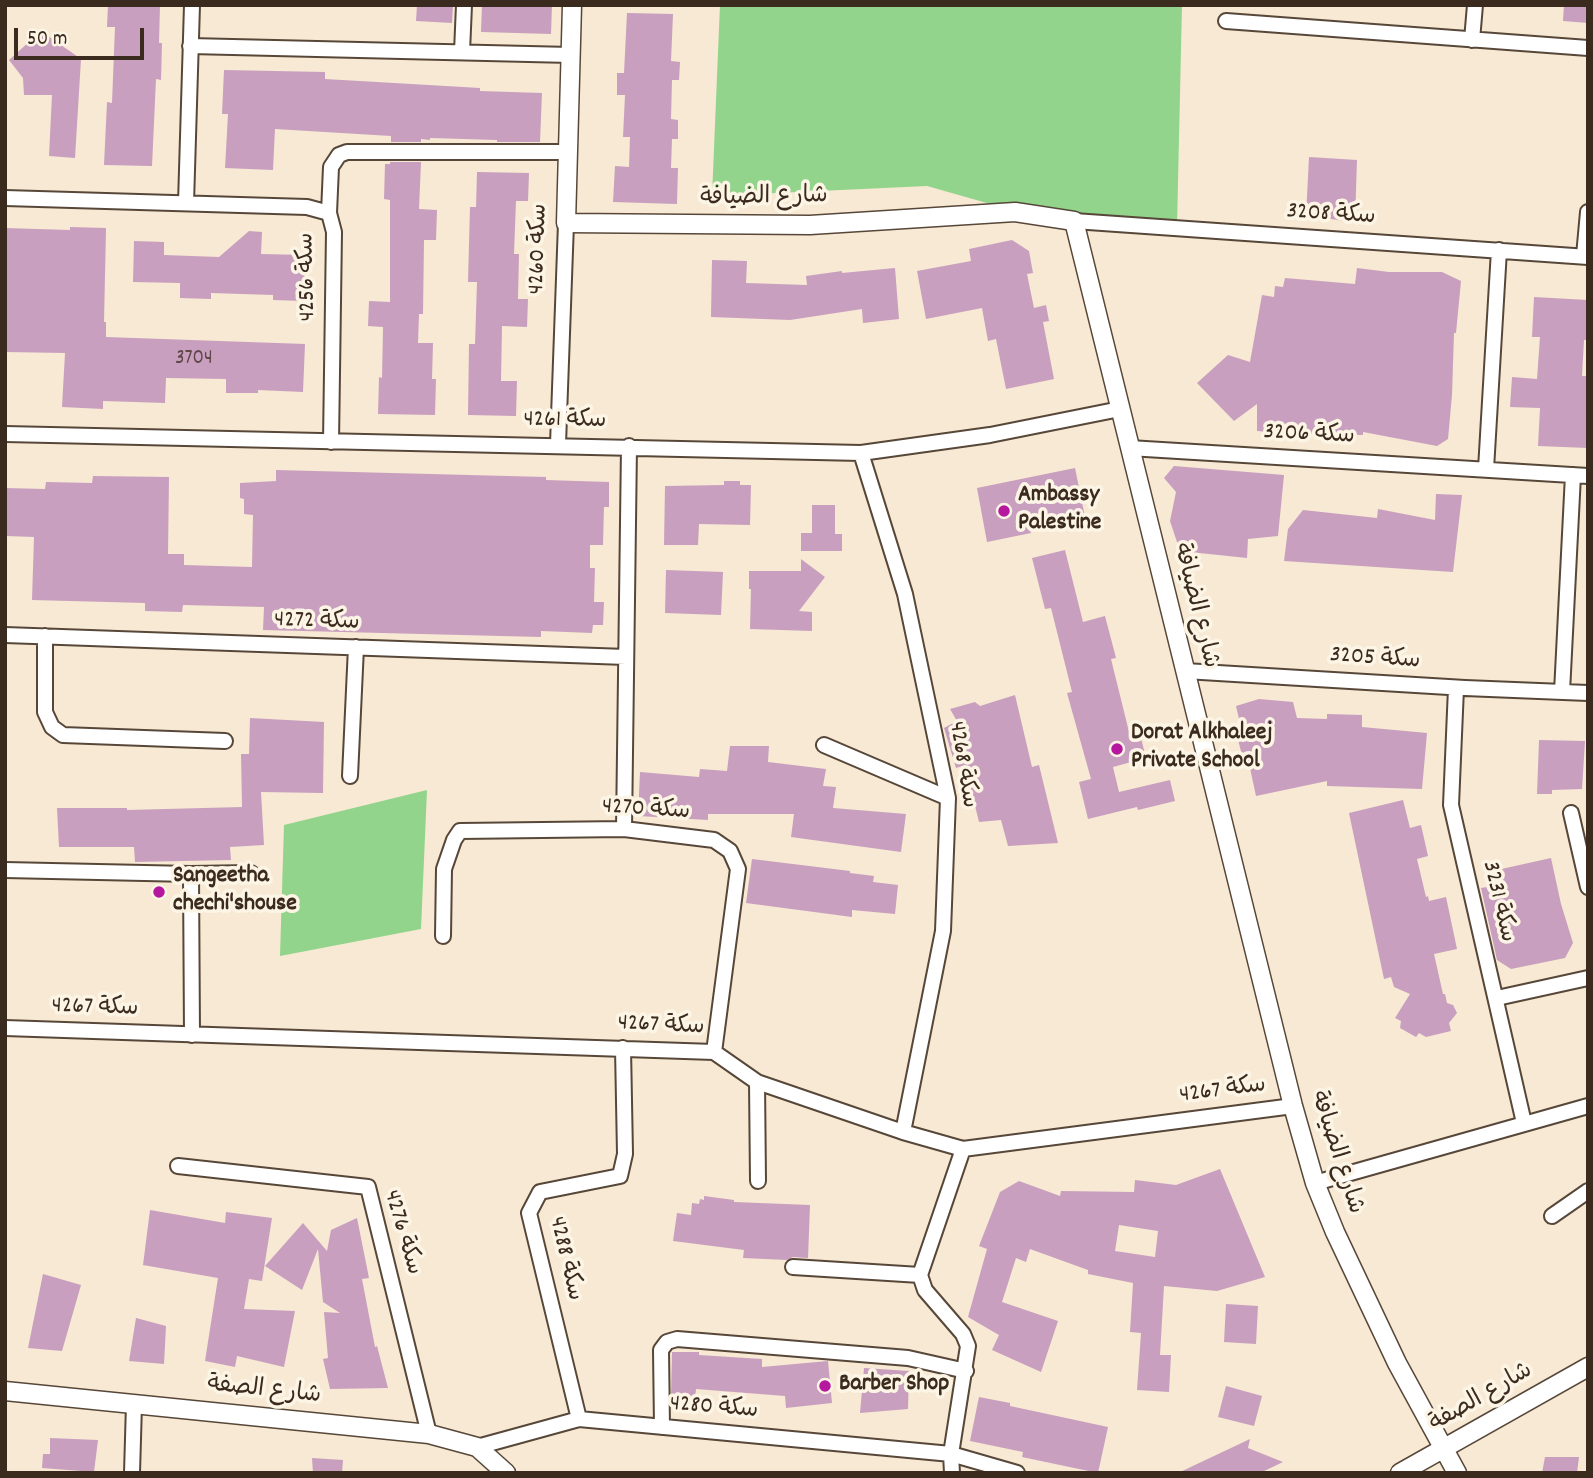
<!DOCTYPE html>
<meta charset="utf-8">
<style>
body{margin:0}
#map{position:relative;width:1593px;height:1478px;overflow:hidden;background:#f7e9d3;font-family:Dekko,sans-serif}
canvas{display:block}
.frame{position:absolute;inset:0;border:7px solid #3b2a1e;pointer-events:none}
.scale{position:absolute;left:14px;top:28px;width:130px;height:32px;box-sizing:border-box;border:4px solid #3b2a1e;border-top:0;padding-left:9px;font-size:21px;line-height:24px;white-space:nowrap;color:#3b2a1e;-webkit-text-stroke:5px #fcf5e5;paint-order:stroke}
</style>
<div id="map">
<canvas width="1593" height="1478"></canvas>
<div class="frame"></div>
<div class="scale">50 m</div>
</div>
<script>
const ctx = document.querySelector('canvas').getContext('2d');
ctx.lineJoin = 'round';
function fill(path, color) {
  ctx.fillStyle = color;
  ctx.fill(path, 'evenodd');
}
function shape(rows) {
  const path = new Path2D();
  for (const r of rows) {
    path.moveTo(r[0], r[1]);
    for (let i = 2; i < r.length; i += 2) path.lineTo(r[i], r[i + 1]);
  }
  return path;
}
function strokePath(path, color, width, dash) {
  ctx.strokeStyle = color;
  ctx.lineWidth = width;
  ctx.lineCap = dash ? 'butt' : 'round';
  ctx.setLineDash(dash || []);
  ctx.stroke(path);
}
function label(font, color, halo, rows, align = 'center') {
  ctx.font = font + ' Dekko,"Playpen Sans Arabic",sans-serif';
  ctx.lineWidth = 7;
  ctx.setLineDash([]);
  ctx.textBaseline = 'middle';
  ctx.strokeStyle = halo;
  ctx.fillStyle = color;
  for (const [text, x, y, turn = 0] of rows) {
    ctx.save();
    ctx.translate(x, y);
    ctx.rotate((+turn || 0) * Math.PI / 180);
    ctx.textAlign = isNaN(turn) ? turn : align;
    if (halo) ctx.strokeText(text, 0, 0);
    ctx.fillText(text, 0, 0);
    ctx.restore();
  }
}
const green = shape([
 [720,5,1182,5,1177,227,1015,211,927,186,712,196],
 [427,790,421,929,280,956,284,825]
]);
const building = shape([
 [108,5,160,5,159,43,162,43,161,80,156,79,152,166,104,165,107,102,112,103,115,27,107,27],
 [417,5,453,5,452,23,416,21],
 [482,5,552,5,551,34,481,32],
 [1564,5,1588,5,1588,23,1563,21],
 [627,13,673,14,671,61,680,62,679,80,672,80,671,119,678,120,678,139,672,139,671,168,678,168,677,204,613,202,615,166,629,167,630,137,623,137,625,95,617,95,617,73,624,73],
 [41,31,81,59,75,158,49,156,52,95,24,95,23,78,9,60],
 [224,70,325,72,325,79,480,88,480,91,542,93,540,142,497,142,497,140,430,138,430,140,421,139,421,142,391,142,391,136,275,129,273,170,225,168,228,114,222,114],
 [1309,157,1357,160,1355,222,1306,216],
 [390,162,421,162,419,209,437,210,436,240,424,240,423,314,419,314,418,343,433,343,432,379,436,379,435,415,378,414,379,377,382,378,383,327,368,326,369,301,390,302,390,200,384,199,385,164,390,164],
 [477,172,529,173,528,201,516,201,514,254,519,254,518,299,528,299,527,327,502,326,501,381,517,381,516,416,468,415,469,344,475,344,477,282,468,282,470,207,476,207],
 [70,227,106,228,104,322,106,322,106,337,305,344,303,392,258,390,258,393,226,393,226,379,166,378,165,403,103,401,103,409,62,407,65,353,5,352,5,228,70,230],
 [249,231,262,232,261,254,305,255,304,301,273,300,273,295,211,293,211,299,180,298,180,283,133,282,134,241,164,242,164,255,219,257],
 [1012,240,1029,251,1033,273,1027,274,1034,308,1046,305,1049,321,1043,322,1054,379,1006,389,996,339,988,341,982,308,926,319,917,271,971,261,969,249],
 [712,260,747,261,746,283,807,285,806,276,842,271,842,273,895,268,899,319,863,323,862,309,790,320,711,317],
 [1357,268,1389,272,1442,272,1461,281,1456,333,1454,333,1452,395,1448,439,1437,446,1363,432,1363,435,1299,434,1257,431,1257,404,1234,421,1197,383,1228,355,1250,362,1262,295,1274,297,1275,286,1283,287,1285,278,1355,284],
 [1534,297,1588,300,1588,340,1584,340,1582,376,1588,376,1588,448,1538,446,1540,408,1510,407,1512,377,1537,379,1540,337,1532,337],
 [1174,466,1284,475,1278,536,1248,539,1247,558,1180,551,1170,521,1176,492,1164,478],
 [1075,468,1085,517,1030,528,1031,533,987,542,977,488],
 [276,470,546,477,546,480,609,482,609,507,604,507,603,545,590,545,590,568,595,568,594,602,604,602,603,625,593,625,592,633,541,631,541,637,263,630,264,607,183,605,182,612,145,611,145,603,32,600,34,537,5,536,5,488,45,489,46,482,92,483,93,476,169,477,168,554,184,554,184,565,252,567,253,515,244,514,244,499,240,498,240,483,276,481],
 [724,481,740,481,740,485,751,485,750,525,699,524,698,545,664,545,665,486,724,485],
 [1436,494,1462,495,1453,572,1284,561,1288,529,1303,510,1377,518,1378,509,1435,520],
 [812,505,835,505,835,534,842,534,842,551,801,551,801,533,812,533],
 [1065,550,1083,622,1105,616,1116,658,1111,659,1131,740,1141,738,1146,758,1113,767,1119,792,1170,780,1175,801,1138,810,1137,807,1088,819,1079,782,1091,779,1067,693,1072,692,1051,608,1045,609,1032,558],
 [801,559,825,577,799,611,812,612,812,631,750,629,751,589,749,589,749,571,801,571],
 [666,570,723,572,721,615,665,613],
 [1015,695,1032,767,1039,765,1058,843,1008,846,1001,820,979,822,965,765,956,768,944,728,957,721,950,709,975,702,980,706],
 [1259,699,1293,702,1297,718,1327,719,1327,714,1362,715,1362,727,1427,733,1422,789,1327,786,1327,781,1256,796,1247,754,1242,755,1234,725,1240,723,1236,706],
 [250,718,324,722,323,793,261,792,264,845,230,847,231,860,135,862,134,847,59,847,57,808,127,808,127,810,242,807,241,754,249,754],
 [1539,740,1585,741,1582,789,1552,790,1552,794,1537,794],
 [730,746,769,746,768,762,826,769,823,786,836,787,833,808,906,814,901,852,791,837,794,814,708,814,708,820,638,816,640,772,699,777,700,769,727,771],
 [1403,800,1410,828,1421,825,1428,856,1417,859,1426,897,1428,896,1429,901,1446,897,1457,949,1434,954,1443,994,1445,994,1447,1003,1453,1005,1457,1013,1449,1023,1451,1031,1426,1037,1419,1033,1416,1037,1400,1028,1401,1021,1395,1018,1410,994,1394,987,1391,977,1384,979,1349,813],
 [1551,858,1561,904,1573,943,1565,958,1511,969,1497,960,1481,888,1487,887,1486,882,1490,881,1488,872],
 [752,859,850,871,850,873,874,876,873,882,898,885,895,914,852,910,852,917,746,903],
 [1220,1169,1265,1277,1217,1291,1164,1286,1160,1355,1171,1355,1169,1392,1137,1390,1141,1333,1130,1332,1133,1283,1088,1274,1088,1270,1030,1249,1026,1262,1016,1258,1002,1302,1058,1321,1041,1372,992,1350,999,1335,968,1317,987,1249,979,1246,1000,1192,1019,1181,1060,1196,1061,1191,1134,1192,1135,1180,1176,1185],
 [1119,1225,1158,1231,1155,1257,1115,1251],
 [704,1196,734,1200,734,1202,810,1205,808,1258,793,1257,787,1260,743,1258,744,1250,673,1241,677,1213,691,1215,692,1203,699,1204,700,1199,704,1200],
 [150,1210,225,1223,226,1212,272,1218,262,1281,249,1279,244,1309,295,1311,284,1367,237,1356,235,1367,205,1361,218,1278,143,1265],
 [357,1218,369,1278,362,1279,375,1347,377,1346,388,1388,330,1389,323,1359,328,1358,324,1312,340,1313,323,1302,318,1249,302,1290,265,1266,303,1223,327,1251,331,1230],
 [43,1274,81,1285,62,1351,28,1348],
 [1226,1304,1258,1306,1256,1344,1224,1342],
 [136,1318,166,1326,164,1364,129,1361],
 [672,1352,699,1352,699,1355,762,1359,762,1367,828,1361,832,1403,786,1408,785,1396,696,1389,695,1399,671,1396],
 [864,1368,909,1371,908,1409,860,1413],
 [1226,1386,1262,1396,1254,1426,1218,1417],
 [979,1397,1010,1403,1010,1406,1108,1427,1098,1473,1022,1457,1023,1452,970,1441],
 [50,1438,98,1440,94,1472,42,1468,43,1454,50,1454],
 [1250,1439,1248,1448,1283,1462,1260,1473,1178,1473],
 [1545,1457,1579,1457,1577,1473,1542,1473],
 [312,1458,343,1460,342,1473,313,1473]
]);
const minor = shape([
 [1226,21,1588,48],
 [1472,40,1475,5],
 [190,46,571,55],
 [462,52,464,5],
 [5,198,307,207,329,213,334,232,331,442],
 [186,203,192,5],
 [329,213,331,167,339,155,347,152,567,152],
 [1074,221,1588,257],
 [1584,256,1588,212],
 [5,434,861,453,990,435,1120,409],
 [558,444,566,223],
 [1129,448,1588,476],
 [861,453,905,594,948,798,943,931,903,1132],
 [1486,469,1499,250],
 [5,635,626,657],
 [45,636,45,712,52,727,63,735,225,741],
 [1185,671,1465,688,1588,693],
 [1456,688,1451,805,1524,1123],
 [1562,692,1573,475],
 [824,745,948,798],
 [350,776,356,647],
 [1571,813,1588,887],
 [624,829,629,446],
 [5,870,191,874,251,873],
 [191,874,192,1035],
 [443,936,444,869,454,840,460,831,624,829,714,840,730,851,738,869,714,1052],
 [1497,998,1588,978],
 [5,1028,714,1052,757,1082,903,1132,963,1149,1293,1106],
 [757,1082,758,1181],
 [178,1166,368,1187,429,1434],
 [1315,1183,1588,1106],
 [1552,1216,1588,1191],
 [793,1267,920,1275],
 [579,1419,529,1213,540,1192,620,1176,625,1154,623,1048],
 [662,1427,661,1350,667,1342,677,1339,908,1358,966,1371],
 [477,1447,579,1419,951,1454,1017,1473],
 [132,1473,134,1404],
 [952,1473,951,1454,968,1346,963,1334,925,1290,920,1275,963,1149]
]);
const tertiary = shape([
 [572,5,566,223,810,225,1015,212,1074,221,1293,1106,1315,1183,1335,1232,1397,1363,1457,1473],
 [5,1391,429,1434,477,1447,506,1473],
 [1400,1473,1588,1367]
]);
const markers = [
 [1004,511,7,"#b5179e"],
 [1117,749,7,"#b5179e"],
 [159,892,7,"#b5179e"],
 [825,1386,7,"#b5179e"]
];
const numberNames = [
 ["3704",194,360]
];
const streetNames = [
 ["شارع الضيافة",764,199,-1],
 ["سكة 3208",1331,216,4],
 ["سكة 4260",540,249,-88],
 ["سكة 4256",309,277,-91],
 ["سكة 4261",565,422,1],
 ["سكة 3206",1309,436,3],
 ["شارع الضيافة",1194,606,76],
 ["سكة 4272",317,623,2],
 ["سكة 3205",1375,660,4],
 ["سكة 4268",961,765,81],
 ["سكة 4270",646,811,4],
 ["سكة 3231",1497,902,77],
 ["سكة 4267",95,1009,2],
 ["سكة 4267",661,1027,3],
 ["سكة 4267",1223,1092,-7],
 ["شارع الضيافة",1335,1153,72],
 ["سكة 4276",401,1233,74],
 ["سكة 4288",564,1259,77],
 ["شارع الصفة",264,1392,6],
 ["شارع الصفة",1482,1399,-30],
 ["سكة 4280",714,1409,5]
];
const poiNames = [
 ["Ambassy",1018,497],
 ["Palestine",1018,525],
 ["Dorat Alkhaleej",1131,735],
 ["Private School",1131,763],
 ["Sangeetha",173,878],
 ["chechi'shouse",173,906],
 ["Barber Shop",839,1386]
];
fill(green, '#92d48b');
fill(building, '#c89fbf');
strokePath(minor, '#574739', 18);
strokePath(tertiary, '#574739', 21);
strokePath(minor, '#fff', 14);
strokePath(tertiary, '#fff', 18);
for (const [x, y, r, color] of markers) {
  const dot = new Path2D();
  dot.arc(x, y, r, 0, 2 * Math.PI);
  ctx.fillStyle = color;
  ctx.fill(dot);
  strokePath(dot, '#fcf5e5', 2.5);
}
label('21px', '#5e4746', null, numberNames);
label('24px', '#3b2a1e', '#fcf5e5', streetNames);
label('bold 24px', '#3b2a1e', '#fcf5e5', poiNames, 'left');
</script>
